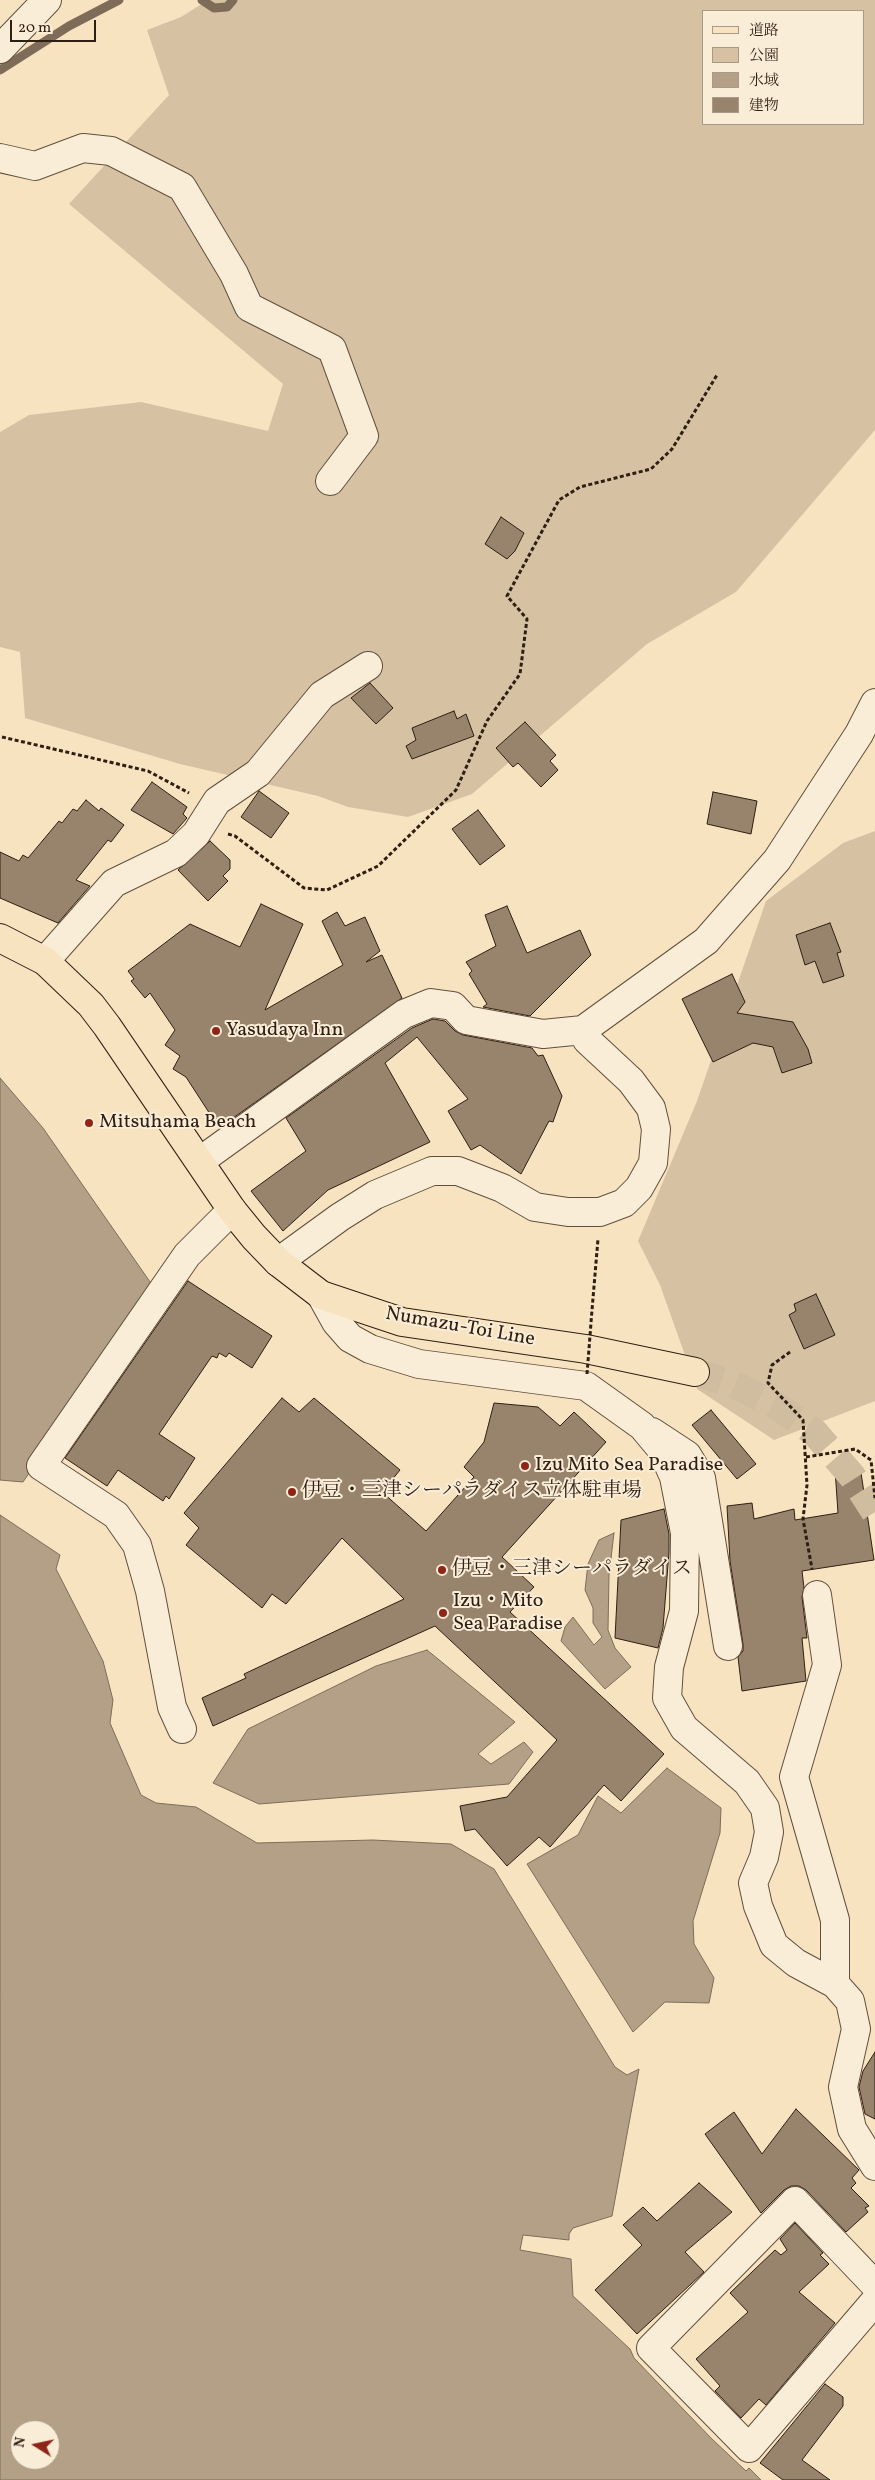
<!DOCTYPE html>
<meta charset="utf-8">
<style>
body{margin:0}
#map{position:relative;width:875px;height:2480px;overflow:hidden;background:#f8e3c1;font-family:Vollkorn,"Noto Serif JP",serif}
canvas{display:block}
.legend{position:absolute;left:702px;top:10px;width:162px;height:115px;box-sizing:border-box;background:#faedd7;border:1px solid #a99a88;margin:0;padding:6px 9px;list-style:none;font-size:15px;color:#2f1e12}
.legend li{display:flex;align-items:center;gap:10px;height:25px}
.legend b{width:25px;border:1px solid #a99a88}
.north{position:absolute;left:10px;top:2420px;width:50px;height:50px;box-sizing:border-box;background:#faedd7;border:1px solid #a99a88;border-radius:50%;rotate:280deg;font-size:14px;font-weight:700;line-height:20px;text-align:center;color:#2f1e12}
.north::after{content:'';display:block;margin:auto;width:18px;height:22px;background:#8f2418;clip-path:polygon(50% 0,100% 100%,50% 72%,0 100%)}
.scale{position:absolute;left:10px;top:20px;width:86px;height:22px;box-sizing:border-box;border:2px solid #2f1e12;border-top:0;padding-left:6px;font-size:15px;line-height:18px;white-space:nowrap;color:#2f1e12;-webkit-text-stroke:4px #faedd7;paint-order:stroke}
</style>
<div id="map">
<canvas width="875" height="2480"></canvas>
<ul class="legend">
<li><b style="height:6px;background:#f8e3c1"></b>道路</li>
<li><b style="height:14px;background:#d6c2a3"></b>公園</li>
<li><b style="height:14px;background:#b4a086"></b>水域</li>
<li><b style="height:14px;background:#98846d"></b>建物</li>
</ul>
<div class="north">N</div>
<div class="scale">20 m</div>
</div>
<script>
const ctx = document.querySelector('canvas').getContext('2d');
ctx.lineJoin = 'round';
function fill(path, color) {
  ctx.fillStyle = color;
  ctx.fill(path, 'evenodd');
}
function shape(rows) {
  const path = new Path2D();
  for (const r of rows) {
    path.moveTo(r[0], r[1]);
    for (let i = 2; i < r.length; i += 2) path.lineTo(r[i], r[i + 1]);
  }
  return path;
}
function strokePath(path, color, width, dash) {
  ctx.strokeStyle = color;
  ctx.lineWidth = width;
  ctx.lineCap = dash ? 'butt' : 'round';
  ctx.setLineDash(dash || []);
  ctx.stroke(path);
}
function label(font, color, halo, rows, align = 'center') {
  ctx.font = font + ' Vollkorn,"Noto Serif JP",serif';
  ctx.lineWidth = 4;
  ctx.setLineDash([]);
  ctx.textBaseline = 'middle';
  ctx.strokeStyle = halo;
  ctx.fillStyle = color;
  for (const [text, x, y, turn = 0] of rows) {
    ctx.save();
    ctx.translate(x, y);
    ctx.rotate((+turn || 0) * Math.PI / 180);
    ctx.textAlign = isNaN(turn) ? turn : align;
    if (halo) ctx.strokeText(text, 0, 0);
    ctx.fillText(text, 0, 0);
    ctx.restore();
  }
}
const green = shape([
 [208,0,875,0,875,430,736,592,647,644,472,794,408,817,348,807,318,796,180,764,25,718,20,652,0,647,0,432,29,415,141,402,268,431,283,384,69,204,169,95,147,30,181,17],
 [704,11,864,11,864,124,704,124],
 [875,831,875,1401,774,1440,697,1389,660,1285,638,1241,697,1101,766,901,843,843]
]);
const water = shape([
 [0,1078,43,1128,155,1289,23,1482,0,1480,0,1078],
 [0,1515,60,1555,56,1569,103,1661,113,1700,110,1723,141,1795,156,1803,196,1807,257,1843,373,1840,451,1844,494,1869,615,2067,627,2075,639,2069,612,2216,573,2228,569,2234,569,2240,523,2235,520,2250,571,2259,573,2296,630,2349,634,2358,712,2439,746,2471,749,2468,761,2480,0,2480,0,1515],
 [20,2430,50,2430,50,2460,20,2460,20,2430],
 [614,1533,609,1575,608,1630,615,1648,631,1667,605,1689,561,1641,565,1627,573,1617,594,1645,602,1637,593,1623,593,1608,585,1590,588,1564,599,1540,614,1533],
 [427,1650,515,1722,478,1754,491,1764,524,1742,533,1752,509,1784,259,1804,213,1783,248,1729,376,1666,427,1650],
 [667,1768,721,1808,720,1833,693,1921,694,1944,714,1978,709,2003,665,2002,633,2032,527,1864,578,1835,598,1796,621,1813,667,1768]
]);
const stream = shape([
 [202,0,214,8,227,7,233,0],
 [0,70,69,26,119,0]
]);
const building = shape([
 [501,517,524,533,515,551,507,559,485,544,501,517],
 [370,683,393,708,376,724,351,698,370,683],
 [454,711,457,719,466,714,474,736,412,759,406,746,416,740,412,728,454,711],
 [525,722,556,755,550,761,558,770,541,787,518,763,513,767,496,748,525,722],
 [152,782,187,807,183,814,187,818,173,834,131,810,152,782],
 [259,791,289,813,271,838,241,817,259,791],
 [713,792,757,801,751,834,707,824,713,792],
 [86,800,99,811,101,808,124,825,111,842,108,840,76,880,90,886,58,923,0,898,0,852,19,861,23,855,28,858,59,821,62,823,73,809,77,811,86,800],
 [478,810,505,846,480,865,452,829,478,810],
 [210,841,230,860,230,869,223,876,228,881,208,901,178,870,210,841],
 [261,904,303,924,265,1010,343,965,322,921,337,912,345,926,365,917,380,951,366,962,382,955,402,998,219,1128,186,1077,173,1069,180,1056,165,1045,175,1030,150,993,145,998,131,981,134,979,128,971,190,924,240,947,261,904],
 [507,906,527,953,580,930,591,955,530,1016,483,1007,487,1004,469,974,472,971,466,962,496,946,485,915,507,906],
 [830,923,841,952,837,953,844,976,823,983,815,961,805,965,796,935,830,923],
 [732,974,745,1002,737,1013,793,1022,808,1049,812,1063,782,1073,773,1047,753,1043,713,1062,682,999,732,974],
 [433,1019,445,1021,455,1031,463,1035,532,1048,538,1056,543,1055,562,1096,553,1122,549,1121,521,1174,480,1145,471,1150,448,1111,468,1099,417,1037,385,1063,430,1142,328,1190,283,1231,251,1191,306,1151,286,1118,412,1028,433,1019],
 [188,1281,272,1336,252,1368,229,1353,226,1357,219,1353,217,1358,212,1356,159,1434,195,1458,169,1499,166,1496,163,1501,118,1470,107,1486,65,1458,188,1281],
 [816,1294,835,1335,804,1349,789,1315,796,1311,794,1304,816,1294],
 [282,1398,299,1412,314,1398,400,1470,382,1492,426,1531,474,1477,464,1467,484,1442,494,1403,538,1407,560,1426,574,1412,606,1442,502,1557,534,1587,510,1612,664,1754,621,1801,604,1785,550,1847,539,1837,507,1866,475,1829,465,1831,460,1806,507,1797,557,1740,435,1626,213,1726,202,1698,246,1678,244,1674,404,1599,342,1538,286,1604,272,1594,262,1608,186,1545,199,1528,184,1513,282,1398],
 [711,1410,756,1464,737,1479,692,1425,711,1410],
 [860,1466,874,1560,802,1571,804,1588,802,1597,807,1638,802,1638,806,1681,742,1691,738,1657,743,1651,743,1644,730,1561,727,1506,752,1503,754,1519,794,1509,795,1520,838,1513,835,1469,860,1466],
 [664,1509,669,1534,669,1552,663,1628,658,1648,615,1638,621,1520,664,1509],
 [875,2052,875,2119,865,2114,859,2087,863,2071,875,2052],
 [796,2109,859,2170,852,2178,856,2183,851,2188,869,2206,865,2208,868,2212,846,2232,806,2190,799,2186,791,2186,784,2190,761,2213,705,2134,734,2112,762,2154,796,2109],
 [699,2183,732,2212,685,2252,704,2272,637,2334,595,2290,642,2245,623,2225,643,2207,657,2221,699,2183],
 [795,2223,823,2253,820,2255,829,2264,799,2292,835,2323,766,2405,759,2399,741,2418,715,2391,720,2386,696,2359,748,2312,730,2293,775,2250,781,2255,787,2250,780,2239,795,2223],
 [825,2384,843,2397,843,2406,802,2460,830,2480,783,2480,760,2463,825,2384]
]);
const majorTunnel = shape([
 [695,1372,735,1385,777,1406,815,1433,852,1476,875,1512]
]);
const path = shape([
 [2,737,148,771,189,793],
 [228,834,235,836,304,888,327,890,378,866,456,790,487,721,520,674,527,619,507,596,559,500,580,487,651,469,672,449,717,375],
 [591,1322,598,1239],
 [790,1352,772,1365,768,1383,803,1420,807,1485,803,1519,812,1569],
 [806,1457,855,1449,871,1460,875,1498]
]);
const minor = shape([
 [0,49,47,0],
 [0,158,35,166,83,148,111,151,182,187,234,274,249,307,332,349,364,436,330,481],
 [45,961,114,883,176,853,196,834,217,801,258,773,322,695,368,666],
 [200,1161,404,1014,431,1003,453,1006,466,1020,543,1034,583,1030],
 [278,1262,340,1217,375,1195,432,1171,458,1171,502,1188,535,1207,568,1212,600,1212,624,1203,639,1188,653,1163,656,1129,651,1108,631,1081,587,1040,583,1030,706,941,777,860,859,734,875,703],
 [321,1295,336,1322,350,1338,370,1349,419,1364,586,1386,642,1426,662,1450,674,1477,685,1533,684,1611,669,1667,667,1698,684,1728,747,1782,765,1808,769,1832,764,1857,753,1883,758,1906,774,1945,796,1963,835,1984,850,2001,856,2029,843,2087,852,2129,875,2166],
 [652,1432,687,1455,701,1478,728,1646],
 [817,1595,827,1665,794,1777,835,1920,835,1984],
 [182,1729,172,1707,150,1591,137,1545,116,1515,41,1466,187,1255,232,1210],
 [875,2285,795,2201,651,2348,749,2448,875,2301]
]);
const major = shape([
 [0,938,45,961,91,1005,107,1026,232,1210,254,1237,278,1262,321,1295,402,1322,586,1349,695,1372]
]);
const pathBridge = shape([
 [587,1374,591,1323]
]);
const markers = [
 [216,1031,5,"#8f2418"],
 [89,1123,5,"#8f2418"],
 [525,1466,5,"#8f2418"],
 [292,1492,5,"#8f2418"],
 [442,1570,5,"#8f2418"],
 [443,1613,5,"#8f2418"]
];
const poiNames = [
 ["Yasudaya Inn",226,1031],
 ["Mitsuhama Beach",99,1123],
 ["Izu Mito Sea Paradise",535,1466],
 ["伊豆・三津シーパラダイス立体駐車場",302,1492],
 ["伊豆・三津シーパラダイス",452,1570],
 ["Izu・Mito",453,1602],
 ["Sea Paradise",453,1625]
];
const streetNames = [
 ["Numazu-Toi Line",460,1328,10]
];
fill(green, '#d6c2a3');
fill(water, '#b4a086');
strokePath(water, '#7f6c58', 1);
strokePath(stream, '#7f6c58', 9);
fill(building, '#98846d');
strokePath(building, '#2f1e12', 1);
strokePath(majorTunnel, '#d0bc9e', 28, [28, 14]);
strokePath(minor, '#614f3e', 30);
strokePath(major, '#2f1e12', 30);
strokePath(path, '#2f1e12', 3, [4, 2.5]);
strokePath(minor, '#faedd7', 28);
strokePath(major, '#f8e3c1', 28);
strokePath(pathBridge, '#2f1e12', 3, [4, 2.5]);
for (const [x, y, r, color] of markers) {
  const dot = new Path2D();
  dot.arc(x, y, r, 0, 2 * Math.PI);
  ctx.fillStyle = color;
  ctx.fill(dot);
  strokePath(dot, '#faedd7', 2);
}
label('20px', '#2f1e12', '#faedd7', poiNames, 'left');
label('20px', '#2f1e12', '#faedd7', streetNames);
</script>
